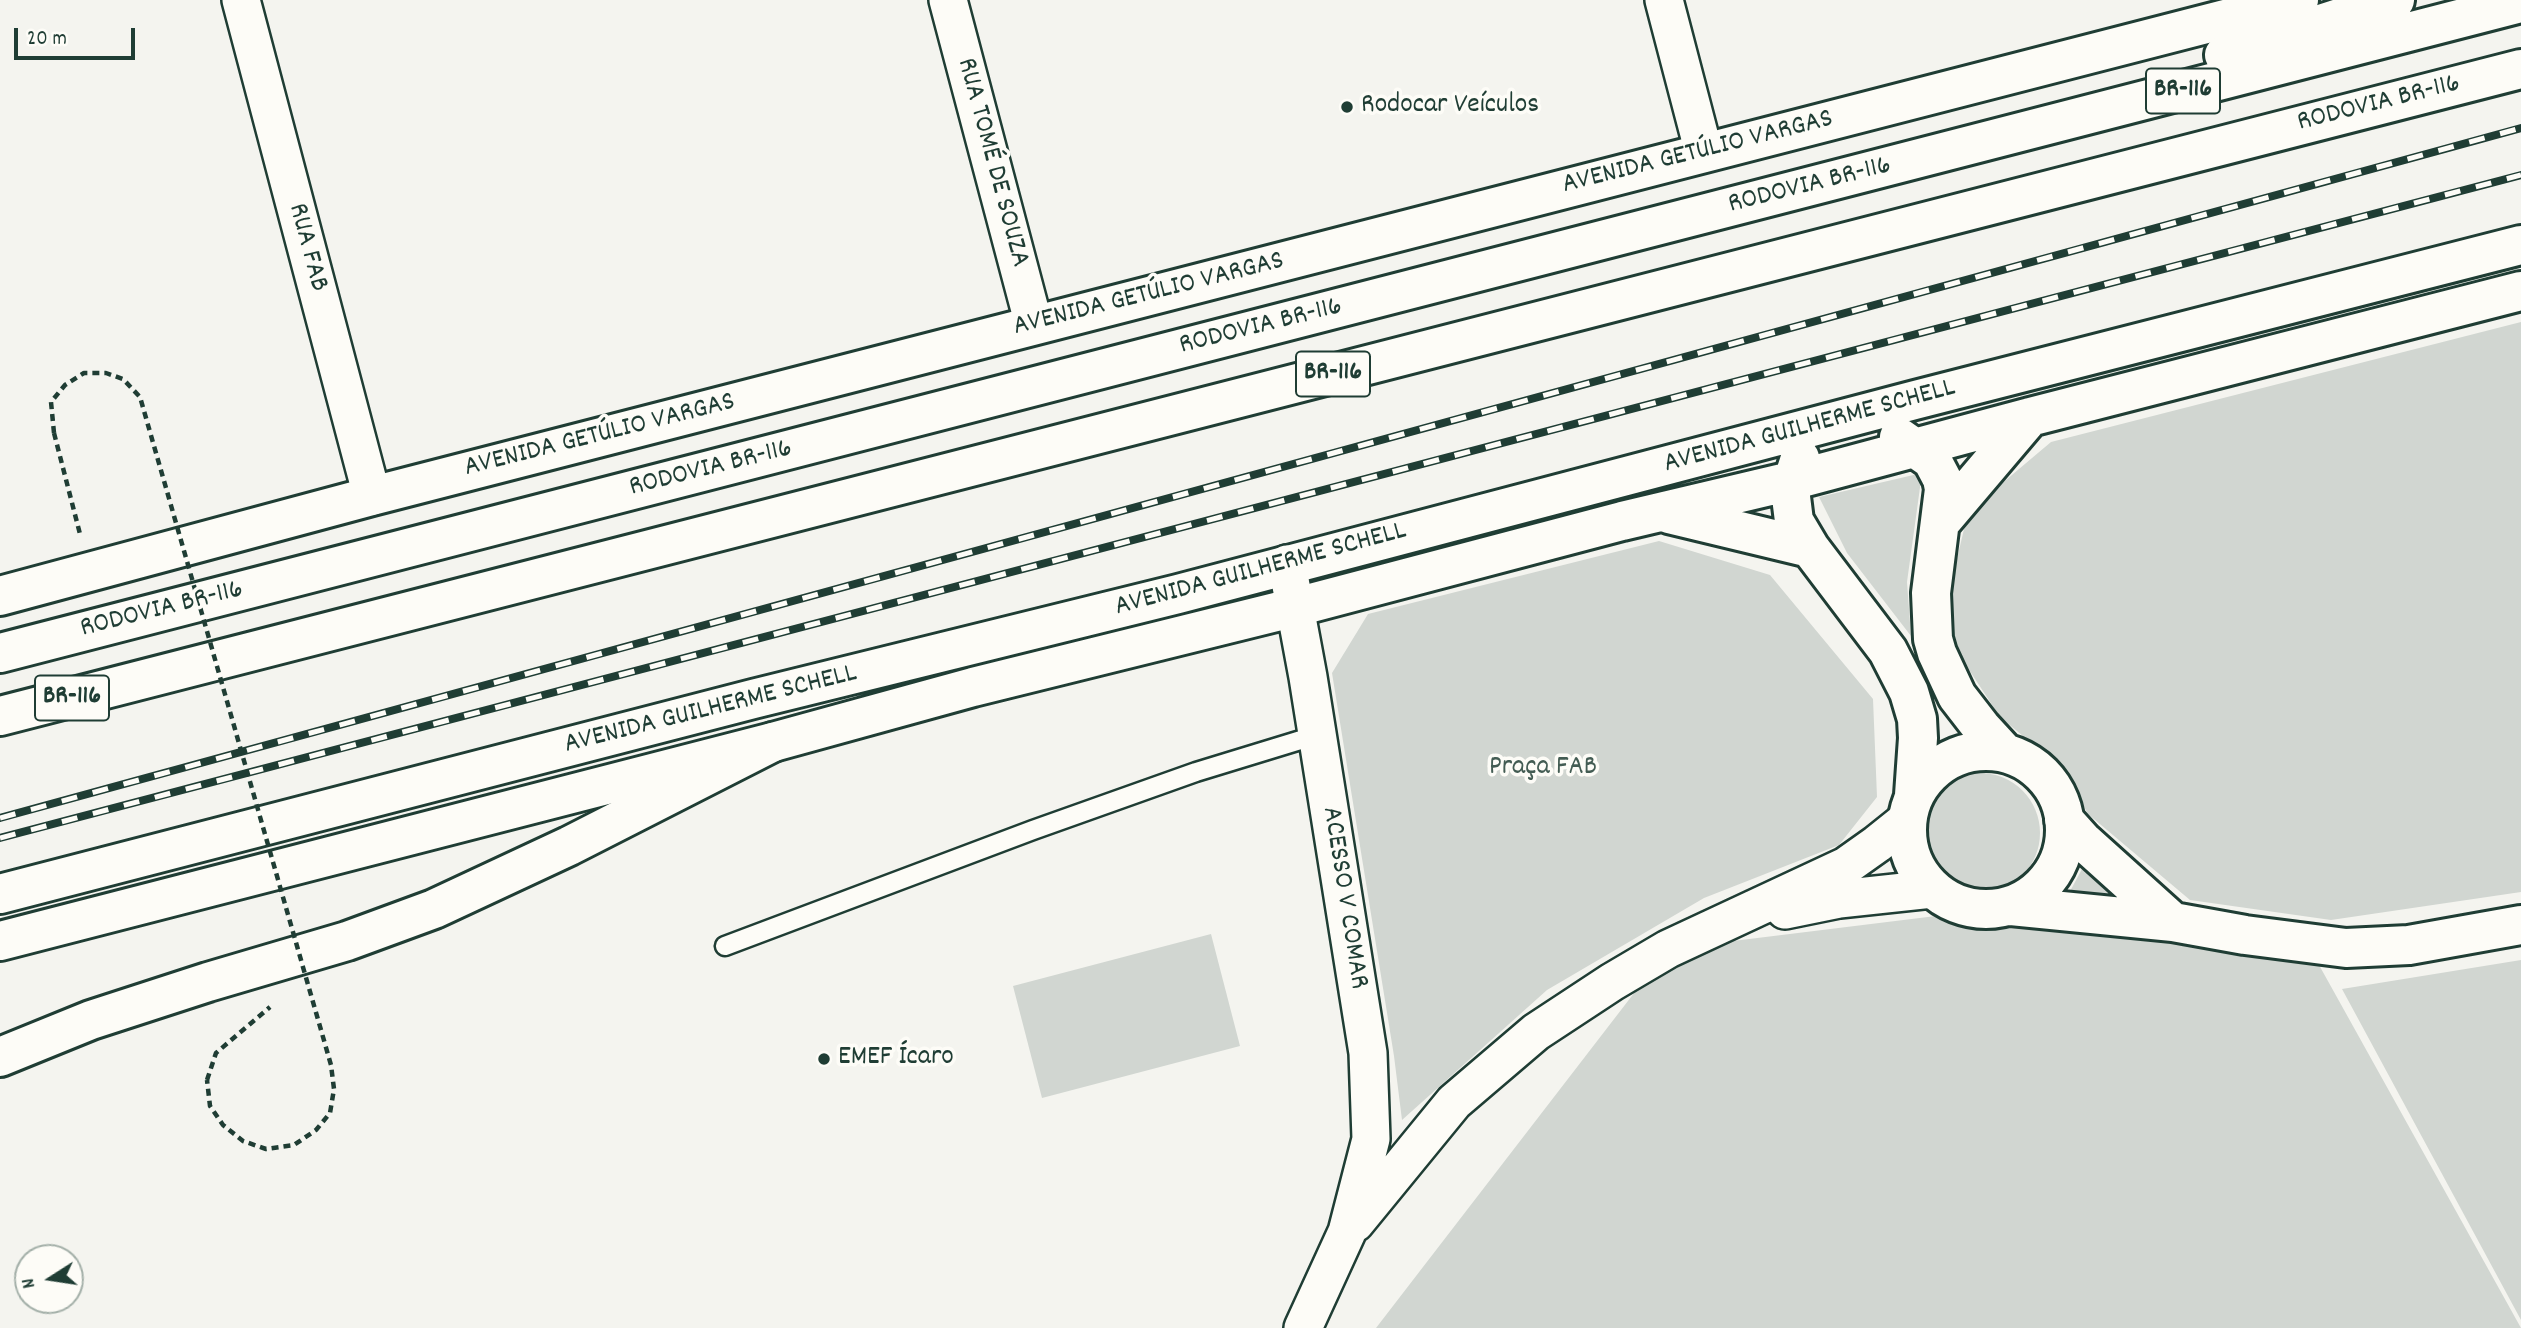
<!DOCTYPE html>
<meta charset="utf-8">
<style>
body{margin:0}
#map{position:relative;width:2521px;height:1328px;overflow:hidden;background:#f4f4ef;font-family:Dekko,sans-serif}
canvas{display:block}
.north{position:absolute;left:14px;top:1244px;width:70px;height:70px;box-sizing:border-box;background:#fdfcf7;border:2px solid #a4b0a9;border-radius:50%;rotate:258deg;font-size:19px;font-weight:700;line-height:28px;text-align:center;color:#1f3d34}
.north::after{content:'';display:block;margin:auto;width:24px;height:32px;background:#1f3d34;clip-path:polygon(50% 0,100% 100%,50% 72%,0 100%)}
.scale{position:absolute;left:14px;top:28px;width:121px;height:32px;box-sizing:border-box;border:4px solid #1f3d34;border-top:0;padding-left:9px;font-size:21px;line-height:24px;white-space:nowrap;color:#1f3d34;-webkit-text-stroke:5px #fdfcf7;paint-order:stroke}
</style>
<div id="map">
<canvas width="2521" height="1328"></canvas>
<div class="north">N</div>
<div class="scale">20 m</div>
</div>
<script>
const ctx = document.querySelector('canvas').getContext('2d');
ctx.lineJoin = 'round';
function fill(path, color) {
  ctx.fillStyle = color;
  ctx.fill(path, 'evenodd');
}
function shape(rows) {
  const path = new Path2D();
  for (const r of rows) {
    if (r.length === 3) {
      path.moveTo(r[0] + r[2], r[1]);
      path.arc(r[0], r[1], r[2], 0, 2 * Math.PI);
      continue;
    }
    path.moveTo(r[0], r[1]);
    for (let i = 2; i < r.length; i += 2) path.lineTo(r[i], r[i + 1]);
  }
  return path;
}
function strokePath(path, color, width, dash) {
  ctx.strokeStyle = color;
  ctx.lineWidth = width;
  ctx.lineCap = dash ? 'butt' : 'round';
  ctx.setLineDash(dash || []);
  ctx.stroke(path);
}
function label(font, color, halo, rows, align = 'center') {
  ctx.font = font + ' Dekko,sans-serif';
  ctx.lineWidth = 7;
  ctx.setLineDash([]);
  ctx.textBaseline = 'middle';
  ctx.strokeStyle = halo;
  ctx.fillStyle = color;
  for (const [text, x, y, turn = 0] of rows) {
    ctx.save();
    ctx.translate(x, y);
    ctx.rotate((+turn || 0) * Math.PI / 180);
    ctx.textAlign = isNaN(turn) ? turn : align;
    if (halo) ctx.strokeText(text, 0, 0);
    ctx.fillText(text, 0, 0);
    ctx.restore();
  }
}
const green = shape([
 [2521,322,2521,892,2331,920,2190,900,2088,814,2063,769,2000,717,1941,627,1968,512,2051,442],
 [1922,473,1907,582,1911,636,1847,553,1819,497],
 [1659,541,1770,575,1873,699,1877,797,1839,845,1704,898,1547,990,1402,1120,1394,1056,1332,673,1368,614],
 [1980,833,60],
 [2082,869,2116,894,2309,947,2521,1328,1376,1328,1668,949,2082,898,2068,895],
 [1211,934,1240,1046,1042,1098,1013,986],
 [2521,960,2521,1320,2342,989]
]);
const path = shape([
 [54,433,80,534],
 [207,1080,216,1053,270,1007]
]);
const lane = shape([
 [725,946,1033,830,1196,772,1317,735]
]);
const street = shape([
 [241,0,372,496],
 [948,0,1034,325],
 [1664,0,1704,153],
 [1287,564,1308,677,1368,1053,1371,1139,1347,1232,1303,1328],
 [1785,910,1839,899,1932,889],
 [1355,1223,1454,1102,1536,1032,1612,982,1668,949,1846,866,1877,844,1907,820]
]);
const secondary = shape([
 [1899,437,1932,460,1942,479,1944,489,1931,593,1933,639,1937,653,1957,696,1981,727,2004,752],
 [1800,458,1790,489,1794,521,1810,548,1888,651,1909,692,1917,719,1918,738,1914,795],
 [1669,514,1810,548],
 [1941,522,2030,417],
 [1986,830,79],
 [2064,820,2082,840,2173,922],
 [0,894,753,699,1178,594,1915,400,2521,245],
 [2011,906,2173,922,2245,935,2346,948,2409,945,2521,925],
 [0,941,773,742,973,687,1296,607,1622,521,1791,481,2030,417,2521,291]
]);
const primary = shape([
 [0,596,372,496,2299,0],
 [0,1057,91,1020,208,982,347,941,434,909,569,846,773,742]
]);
const highway = shape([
 [2224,55,2395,0],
 [0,653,2521,3],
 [0,716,2521,69]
]);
const rail = shape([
 [0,818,2521,128],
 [0,838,2521,175]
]);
const pathBridge = shape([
 [54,433,51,402,65,385,84,373,106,373,123,379,140,397,331,1065,334,1089,330,1113,316,1130,294,1145,266,1149,243,1141,223,1125,210,1106,207,1080]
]);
const markers = [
 [1347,107,7,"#1f3d34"],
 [824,1059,7,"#1f3d34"]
];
const shields = [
 [2183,91,74],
 [1333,374,74],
 [72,698,74]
];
const shieldNames = [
 ["BR-116",2183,91],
 ["BR-116",1333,374],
 ["BR-116",72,698]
];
const streetNames = [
 ["RODOVIA BR-116",2379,105,-14],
 ["AVENIDA GETÚLIO VARGAS",1698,154,-14],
 ["RUA TOMÉ DE SOUZA",991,163,75],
 ["RODOVIA BR-116",1810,187,-14],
 ["RUA FAB",306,248,75],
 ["AVENIDA GETÚLIO VARGAS",1149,296,-14],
 ["RODOVIA BR-116",1261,328,-14],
 ["AVENIDA GUILHERME SCHELL",1810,428,-15],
 ["AVENIDA GETÚLIO VARGAS",600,437,-14],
 ["RODOVIA BR-116",711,470,-14],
 ["AVENIDA GUILHERME SCHELL",1261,571,-15],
 ["RODOVIA BR-116",162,611,-14],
 ["AVENIDA GUILHERME SCHELL",711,711,-14],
 ["ACESSO V COMAR",1343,898,81]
];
const poiNames = [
 ["Rodocar Veículos",1361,107],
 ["EMEF Ícaro",838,1059]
];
const parkNames = [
 ["Praça FAB",1543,769]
];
fill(green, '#d1d6d1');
strokePath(lane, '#1f3d34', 23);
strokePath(street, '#1f3d34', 42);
strokePath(secondary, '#1f3d34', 44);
strokePath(primary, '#1f3d34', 44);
strokePath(highway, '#1f3d34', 44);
strokePath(path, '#1f3d34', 4.5, [7, 5]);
strokePath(lane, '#fdfcf7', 18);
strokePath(street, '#fdfcf7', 37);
strokePath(secondary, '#fdfcf7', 38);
strokePath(primary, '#fdfcf7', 38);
strokePath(highway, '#fdfcf7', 38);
strokePath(rail, '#1f3d34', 8);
strokePath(rail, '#fdfcf7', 5, [16]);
strokePath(pathBridge, '#1f3d34', 4.5, [7, 5]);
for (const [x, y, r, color] of markers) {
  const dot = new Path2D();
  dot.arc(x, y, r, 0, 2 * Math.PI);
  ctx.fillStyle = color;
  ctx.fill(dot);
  strokePath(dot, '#fdfcf7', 2.5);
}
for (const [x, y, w] of shields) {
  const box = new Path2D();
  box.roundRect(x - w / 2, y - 22.5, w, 45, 5);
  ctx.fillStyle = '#fdfcf7';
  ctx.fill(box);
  strokePath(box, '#1f3d34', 2);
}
label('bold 26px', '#1f3d34', null, shieldNames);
label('28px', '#1f3d34', '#fdfcf7', streetNames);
label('28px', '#1f3d34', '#fdfcf7', poiNames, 'left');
label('28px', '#435c53', '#fdfcf7', parkNames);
</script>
